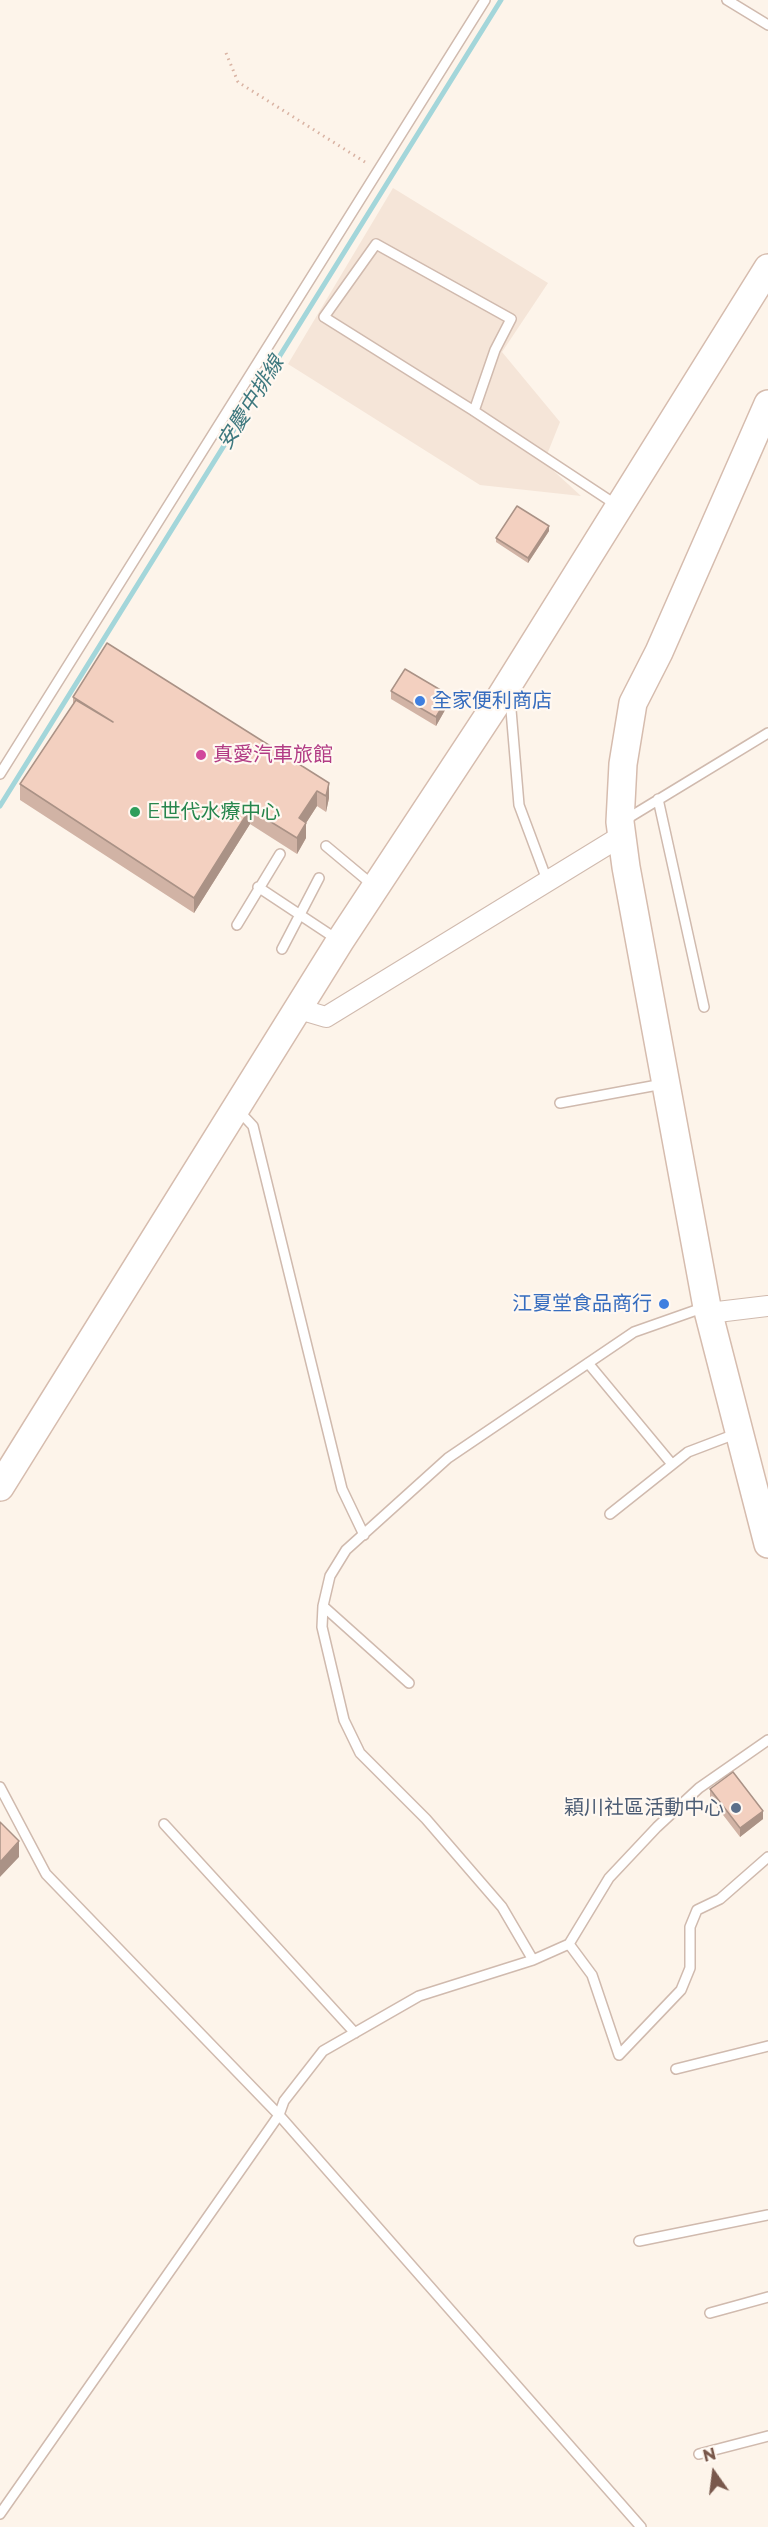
<!DOCTYPE html>
<meta charset="utf-8">
<style>
body{margin:0}
#map{position:relative;width:768px;height:2527px;overflow:hidden;background:#fdf4ea;font-family:Montserrat,sans-serif}
canvas{display:block}
.north{position:absolute;left:684px;top:2443px;width:60px;height:60px;-webkit-text-stroke:4px #fff8f1;paint-order:stroke;rotate:346deg;font-size:16px;font-weight:700;line-height:24px;text-align:center;color:#79584c}
.north::after{content:'';display:block;margin:auto;width:21px;height:27px;background:#79584c;clip-path:polygon(50% 0,100% 100%,50% 72%,0 100%)}
</style>
<div id="map">
<canvas width="768" height="2527"></canvas>
<div class="north">N</div>
</div>
<script>
const ctx = document.querySelector('canvas').getContext('2d');
ctx.lineJoin = 'round';
function fill(path, color) {
  ctx.fillStyle = color;
  ctx.fill(path, 'evenodd');
}
function shape(rows) {
  const path = new Path2D();
  for (const r of rows) {
    path.moveTo(r[0], r[1]);
    for (let i = 2; i < r.length; i += 2) path.lineTo(r[i], r[i + 1]);
  }
  return path;
}
function strokePath(path, color, width, dash) {
  ctx.strokeStyle = color;
  ctx.lineWidth = width;
  ctx.lineCap = dash ? 'butt' : 'round';
  ctx.setLineDash(dash || []);
  ctx.stroke(path);
}
function label(font, color, halo, rows, align = 'center') {
  ctx.font = font + ' Montserrat,"Noto Sans TC",sans-serif';
  ctx.lineWidth = 4.5;
  ctx.setLineDash([]);
  ctx.textBaseline = 'middle';
  ctx.strokeStyle = halo;
  ctx.fillStyle = color;
  for (const [text, x, y, turn = 0] of rows) {
    ctx.save();
    ctx.translate(x, y);
    ctx.rotate((+turn || 0) * Math.PI / 180);
    ctx.textAlign = isNaN(turn) ? turn : align;
    if (halo) ctx.strokeText(text, 0, 0);
    ctx.fillText(text, 0, 0);
    ctx.restore();
  }
}
const residential = shape([
 [393,188,548,283,502,352,560,422,544,462,581,496,480,485,288,364]
]);
const stream = shape([
 [0,806,501,0]
]);
const path = shape([
 [226,53,238,82,368,164]
]);
const lane = shape([
 [727,0,768,25],
 [474,411,495,350,511,319,376,244,324,317,474,411,618,506],
 [502,700,511,710,519,805,547,880],
 [0,774,485,0],
 [658,799,704,1007],
 [625,820,768,733],
 [326,846,375,887],
 [258,887,338,940],
 [237,925,280,854],
 [282,949,319,878],
 [560,1103,663,1084],
 [237,1109,253,1126,342,1489,364,1535],
 [588,1363,671,1463],
 [610,1514,688,1452,738,1433],
 [323,1606,409,1683],
 [0,1787,46,1874,279,2115,0,2514],
 [164,1824,355,2033],
 [569,1944,592,1975,619,2055,681,1990,690,1968,690,1927,697,1910,720,1899,768,1857],
 [533,1960,569,1944,609,1878,657,1827,699,1788,768,1740],
 [676,2069,768,2046],
 [639,2241,768,2215],
 [710,2313,768,2297],
 [699,2454,768,2436],
 [641,2527,279,2115,284,2101,323,2051,419,1996,533,1960,502,1907,426,1819,360,1753,344,1720,322,1627,323,1606,330,1576,346,1550,448,1458,634,1332,705,1307]
]);
const street = shape([
 [299,1009,326,1017,623,835],
 [709,1313,768,1306]
]);
const secondary = shape([
 [768,404,659,652,633,703,623,764,620,822,626,867,707,1307,768,1544],
 [0,1487,340,941,500,698,768,268]
]);
const wall = shape([
 [549,531,528,563,496,542,496,538],
 [107,643,329,798,326,812,317,806,306,823,306,838,297,854,250,824,194,913,20,800,20,784,73,705,73,697],
 [391,691,449,703,436,726,391,699],
 [710,1789,763,1819,740,1837,710,1798]
]);
const shadedWall = shape([
 [549,526,549,531,528,563,528,558],
 [449,695,449,703,436,726,436,717],
 [329,783,329,798,326,812,326,796],
 [317,791,317,806,299,834,299,818],
 [250,809,250,824,194,913,194,898],
 [306,823,306,838,297,854,297,838],
 [763,1811,763,1819,740,1837,740,1828],
 [19,1841,19,1857,0,1877,0,1862]
]);
const building = shape([
 [517,506,549,526,528,558,496,538,517,506],
 [107,643,329,783,326,796,317,791,299,818,306,823,297,838,250,809,194,898,20,784,76,700,113,722,73,697,107,643],
 [405,669,449,695,436,717,391,691,405,669],
 [733,1772,763,1811,740,1828,710,1789,733,1772],
 [0,1822,19,1841,0,1862,0,1822]
]);
const markers = [
 [420,701,6,"#3f7fe0"],
 [201,755,6,"#d1479c"],
 [135,812,6,"#2e9e5b"],
 [664,1304,6,"#3f7fe0"],
 [736,1808,6,"#5c6f8a"]
];
const shopNames = [
 ["全家便利商店",432,701],
 ["江夏堂食品商行",652,1304,"right"]
];
const hotelNames = [
 ["真愛汽車旅館",213,755]
];
const leisureNames = [
 ["E世代水療中心",147,812]
];
const serviceNames = [
 ["穎川社區活動中心",724,1808]
];
const waterNames = [
 ["安慶中排線",251,403,-58]
];
fill(residential, '#f5e5d8');
strokePath(stream, '#a3d6da', 5);
strokePath(lane, '#d0baae', 12);
strokePath(street, '#d0baae', 22);
strokePath(secondary, '#d6bcae', 30);
strokePath(path, '#d9b3a3', 3, [1.5, 4.5]);
strokePath(lane, '#fff', 9);
strokePath(street, '#fff', 20);
strokePath(secondary, '#fff', 27);
fill(wall, '#d1b3a5');
fill(shadedWall, '#aa9286');
fill(building, '#f3d0c0');
strokePath(building, '#aa9286', 1.5);
for (const [x, y, r, color] of markers) {
  const dot = new Path2D();
  dot.arc(x, y, r, 0, 2 * Math.PI);
  ctx.fillStyle = color;
  ctx.fill(dot);
  strokePath(dot, '#fff8f1', 2);
}
label('20px', '#366cbe', '#fff8f1', shopNames, 'left');
label('20px', '#b23c85', '#fff8f1', hotelNames, 'left');
label('20px', '#27864d', '#fff8f1', leisureNames, 'left');
label('20px', '#4e5e75', '#fff8f1', serviceNames, 'right');
label('italic 21px', '#3e787e', '#fff8f1', waterNames);
</script>
